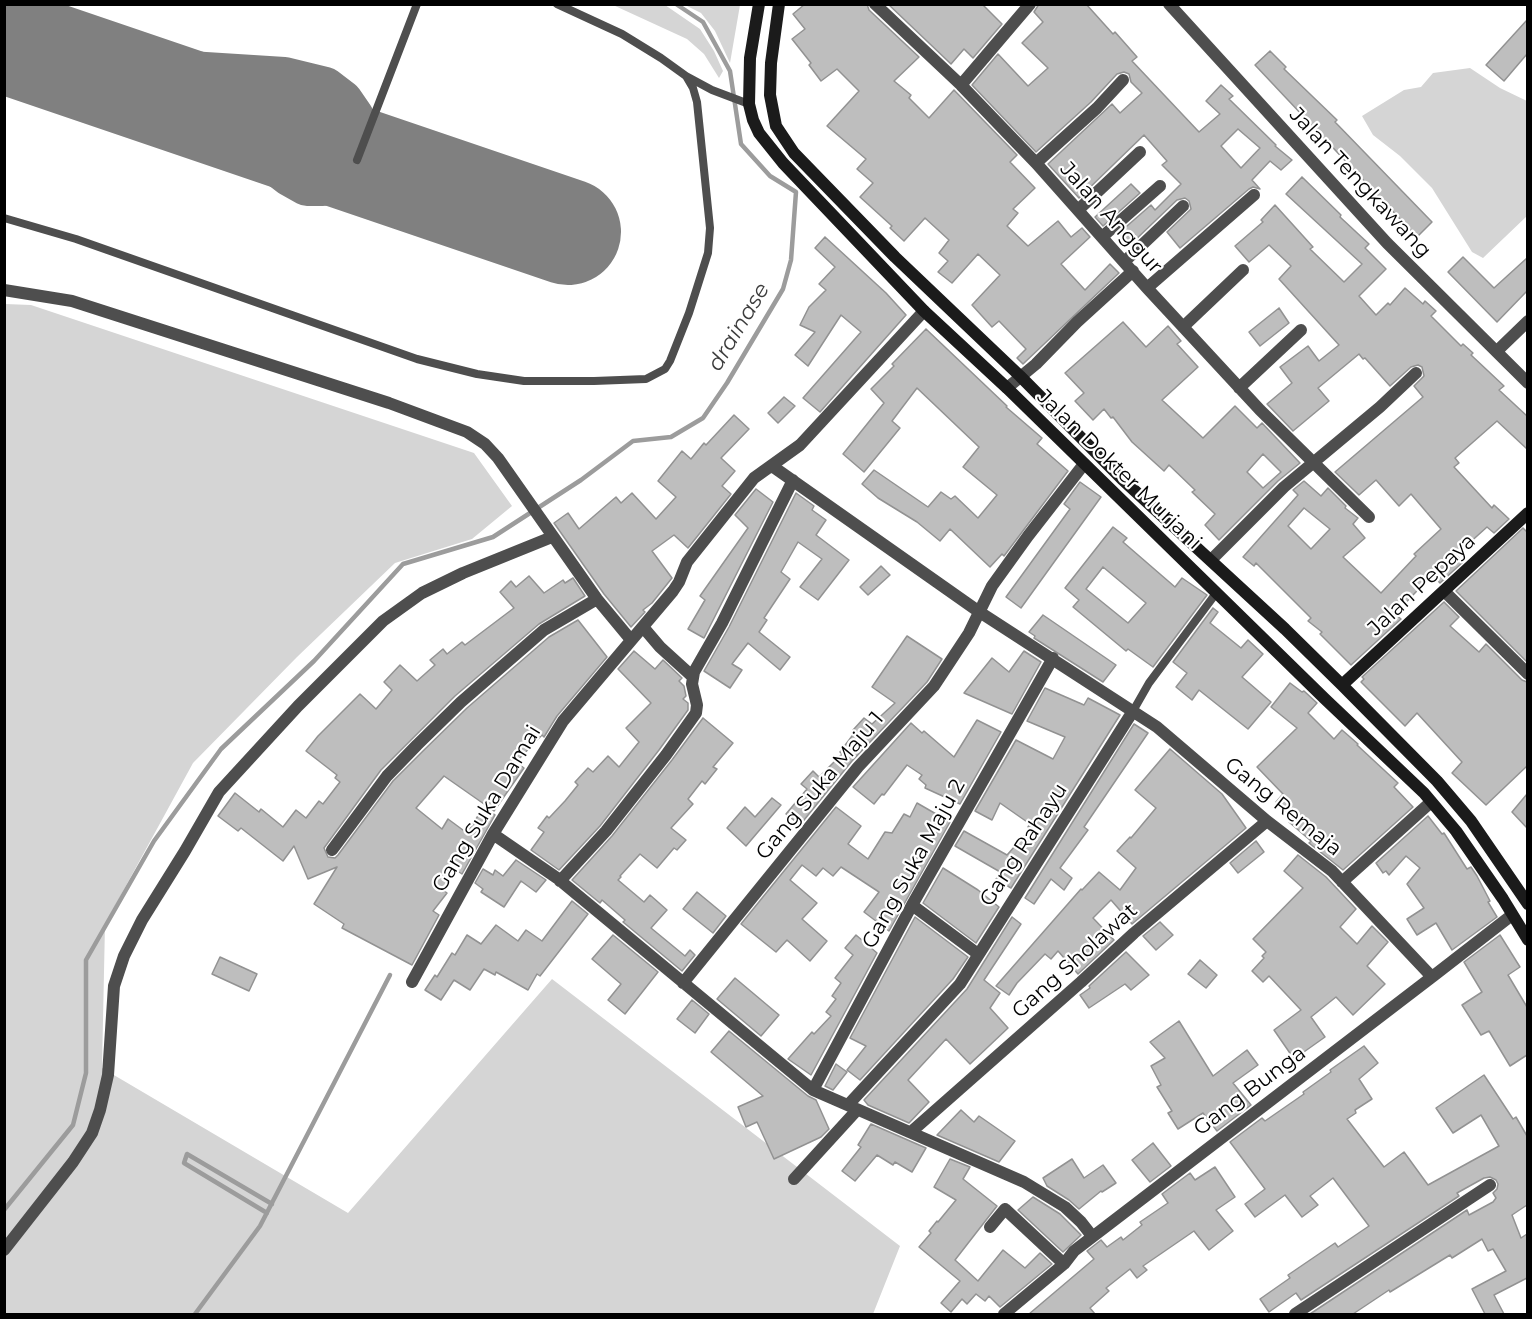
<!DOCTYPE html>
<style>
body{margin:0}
#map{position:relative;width:1532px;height:1319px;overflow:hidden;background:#fff;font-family:Montserrat,sans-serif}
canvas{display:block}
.frame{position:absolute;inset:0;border:6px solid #000;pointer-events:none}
</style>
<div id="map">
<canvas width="1532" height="1319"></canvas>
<div class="frame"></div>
</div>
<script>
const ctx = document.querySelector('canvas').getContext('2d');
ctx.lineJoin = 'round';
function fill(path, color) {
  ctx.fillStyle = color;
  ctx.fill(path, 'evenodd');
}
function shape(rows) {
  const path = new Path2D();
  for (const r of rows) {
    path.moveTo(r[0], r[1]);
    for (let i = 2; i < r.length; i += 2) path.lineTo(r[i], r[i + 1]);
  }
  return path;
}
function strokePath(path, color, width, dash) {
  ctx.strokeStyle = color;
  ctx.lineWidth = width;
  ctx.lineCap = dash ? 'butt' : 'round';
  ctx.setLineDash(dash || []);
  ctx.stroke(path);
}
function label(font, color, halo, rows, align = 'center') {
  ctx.font = font + ' Montserrat,sans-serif';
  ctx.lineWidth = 4.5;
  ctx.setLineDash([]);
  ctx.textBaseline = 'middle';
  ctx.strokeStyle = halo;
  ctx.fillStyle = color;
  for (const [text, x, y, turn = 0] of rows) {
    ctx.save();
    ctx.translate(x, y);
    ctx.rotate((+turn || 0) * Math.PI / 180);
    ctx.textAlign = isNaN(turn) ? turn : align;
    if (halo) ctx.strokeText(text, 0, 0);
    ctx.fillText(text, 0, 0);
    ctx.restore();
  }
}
const green = shape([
 [613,5,665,5,700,29,714,51,723,71,719,78,704,54,687,39],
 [685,5,740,5,730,63,715,31,701,13],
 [1470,68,1500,88,1527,101,1527,216,1483,258,1472,252,1432,188,1400,156,1373,135,1362,116,1404,90,1421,87,1433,73],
 [5,304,31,305,474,453,512,506,472,539,395,563,297,657,193,763,105,924,102,1068,348,1213,552,979,900,1246,873,1314,5,1314]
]);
const stream = shape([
 [4,1210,73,1125,86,1073,86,960,154,841,221,749,314,661,403,564,493,537,581,480,633,441,671,437,703,418,727,383,783,289,791,260,796,192,770,176,741,144,730,71,703,22,676,4],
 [267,1213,184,1163,187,1154,272,1204],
 [195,1314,260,1226,390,975]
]);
const taxiway = shape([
 [79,65,284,78,325,88,342,101,353,117,354,144,350,158,337,178,323,185,307,185,291,176,278,166,270,150,265,129]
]);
const runway = shape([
 [4,40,568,232]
]);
const building = shape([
 [805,4,867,4,869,10,919,57,894,81,911,95,909,98,929,118,954,90,1017,155,1010,162,1035,188,1013,209,1018,213,1007,226,1028,246,1058,221,1071,237,1082,228,1090,237,1061,264,1085,290,1110,264,1119,273,1023,364,1017,358,1026,349,999,321,992,327,972,305,1000,275,978,254,952,283,938,272,948,261,939,253,949,240,925,218,904,241,890,228,892,226,860,197,873,183,857,169,866,159,827,126,859,91,837,69,821,81,809,65,811,63,792,39,805,29,793,14,805,4],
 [888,4,982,4,1002,24,973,58,964,49,951,64,888,4],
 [1039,4,1086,4,1113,34,1115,32,1137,57,1132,61,1199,132,1220,114,1206,101,1221,85,1233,96,1229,99,1276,145,1275,146,1292,160,1281,170,1270,161,1252,180,1260,189,1253,187,1249,189,1180,248,1167,232,1191,209,1189,201,1185,198,1177,200,1129,246,1119,233,1151,205,1155,210,1181,184,1162,165,1167,161,1144,135,1079,198,1048,164,1112,104,1120,113,1142,93,1131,82,1129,74,1124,72,1117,74,1091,102,1036,152,972,85,998,54,1028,86,1048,68,1022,43,1043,22,1034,12,1039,4],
 [1238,129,1260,148,1241,168,1221,146,1238,129],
 [1527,20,1527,54,1504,81,1486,65,1527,20],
 [1270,51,1286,67,1284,69,1337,120,1335,122,1432,222,1417,237,1255,65,1270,51],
 [1302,177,1341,215,1340,217,1369,244,1365,248,1386,269,1359,296,1376,315,1388,303,1390,305,1405,288,1423,304,1425,301,1436,311,1431,316,1461,346,1463,344,1473,353,1471,355,1504,386,1499,390,1527,416,1527,449,1497,421,1455,458,1459,463,1454,467,1492,508,1494,505,1509,519,1494,533,1487,527,1456,555,1463,562,1440,583,1432,575,1395,614,1401,619,1351,665,1320,634,1322,632,1308,621,1311,618,1256,563,1254,566,1243,557,1298,495,1293,490,1304,481,1321,496,1328,488,1346,506,1345,508,1358,518,1353,524,1365,538,1343,557,1381,593,1416,556,1414,554,1441,529,1411,494,1399,506,1376,480,1359,495,1335,472,1423,397,1414,386,1424,376,1422,367,1418,365,1411,367,1390,386,1365,358,1363,359,1359,354,1318,388,1329,401,1293,431,1267,404,1292,383,1280,367,1308,346,1319,361,1339,345,1279,279,1291,266,1269,245,1249,262,1235,246,1263,222,1261,220,1275,205,1313,247,1310,249,1344,282,1362,264,1286,194,1302,177],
 [1304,508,1330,529,1311,549,1288,526,1304,508],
 [1131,184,1140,193,1103,226,1095,217,1131,184],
 [825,237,886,293,906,315,820,412,803,398,861,332,841,315,808,366,795,355,815,332,800,325,809,307,826,290,819,284,835,267,815,248,825,237],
 [1463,257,1494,288,1527,258,1527,291,1497,322,1448,272,1463,257],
 [1279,308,1289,323,1260,346,1249,332,1279,308],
 [1123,322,1146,347,1168,326,1181,341,1177,344,1198,367,1162,400,1203,438,1235,406,1257,428,1262,423,1300,463,1278,481,1219,540,1205,525,1215,514,1192,492,1195,490,1169,465,1164,471,1132,442,1113,417,1111,418,1104,409,1093,420,1075,401,1084,393,1065,373,1123,322],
 [1263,454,1281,472,1263,488,1247,472,1263,454],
 [926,329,1007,406,1006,407,1042,438,1037,444,1068,471,1004,556,1002,554,990,567,950,529,940,541,917,522,878,498,862,484,874,470,928,507,941,492,951,499,955,496,978,518,997,495,963,467,979,447,917,388,892,421,900,428,864,472,843,454,884,403,871,389,894,366,892,364,926,329],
 [784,397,795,406,778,423,768,413,784,397],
 [734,415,749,429,721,458,735,471,722,486,731,494,688,548,674,535,652,551,672,578,652,603,643,610,645,612,631,627,604,594,554,523,568,513,579,529,616,497,621,503,632,493,656,519,676,497,658,481,682,451,691,459,704,443,706,445,734,415],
 [1080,482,1101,497,1021,608,1006,597,1070,509,1064,504,1080,482],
 [756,489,773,502,704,638,688,629,705,600,700,596,748,528,735,515,756,489],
 [796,493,814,506,812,510,826,520,816,535,849,560,818,600,800,587,822,559,798,542,781,572,790,579,764,618,767,620,759,632,790,657,780,670,748,643,732,664,742,670,730,688,704,671,729,627,796,493],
 [1113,527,1127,538,1123,542,1175,587,1182,578,1207,595,1153,667,1128,649,1126,651,1073,607,1079,600,1065,588,1113,527],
 [1103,567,1146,603,1128,623,1086,589,1103,567],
 [1523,528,1527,532,1527,662,1456,591,1523,528],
 [881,566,890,575,868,595,860,587,881,566],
 [529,576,544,593,563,580,565,583,573,578,585,596,539,624,455,696,381,770,324,848,328,857,335,858,338,855,393,781,423,751,467,708,549,637,578,620,607,657,557,716,544,737,542,735,516,762,524,768,494,811,444,776,416,808,442,829,448,819,467,833,483,808,495,815,462,874,456,870,443,890,447,893,433,911,439,915,412,965,342,928,344,924,314,904,337,867,308,879,294,846,283,861,241,828,238,831,218,816,235,793,259,812,261,809,283,827,296,810,306,818,319,801,323,804,340,782,335,778,337,775,306,751,318,736,360,694,376,709,392,690,384,682,400,665,417,681,435,665,430,660,443,649,447,654,462,642,465,645,514,608,500,592,511,581,516,587,529,576],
 [1444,602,1459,617,1450,626,1479,652,1486,644,1522,680,1527,682,1527,766,1486,805,1452,773,1462,762,1417,713,1405,726,1361,682,1364,679,1362,677,1444,602],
 [1213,608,1218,612,1210,623,1241,648,1248,640,1263,654,1242,677,1271,702,1248,729,1199,690,1192,700,1176,687,1187,673,1173,662,1213,608],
 [1043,615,1116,665,1103,682,1034,638,1035,636,1029,632,1043,615],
 [907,636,942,659,927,682,852,761,800,825,786,814,807,789,801,784,813,771,819,777,842,754,840,752,855,732,853,730,864,718,872,724,895,703,872,687,907,636],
 [634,651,655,669,663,660,682,678,679,681,684,686,686,696,683,699,688,703,688,710,659,750,600,826,559,870,531,850,544,832,538,828,547,816,549,818,565,801,578,785,575,782,588,768,593,772,608,756,619,767,639,742,626,728,651,703,618,669,634,651],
 [1024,651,1041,662,1012,714,964,693,992,658,1009,672,1024,651],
 [1290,683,1302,692,1304,691,1317,703,1308,713,1334,739,1342,730,1358,744,1357,745,1398,783,1394,787,1413,807,1343,870,1309,843,1311,841,1289,822,1293,818,1276,802,1283,794,1257,767,1297,728,1271,707,1290,683],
 [1045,688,1084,705,1088,698,1120,715,1011,888,996,879,1002,873,955,846,964,831,1007,855,1031,828,1028,827,1030,824,1000,803,992,820,975,811,1016,740,1053,759,1065,737,1027,721,1045,688],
 [703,718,733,743,713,767,717,769,705,784,702,781,688,799,693,804,671,828,686,840,677,850,674,848,657,868,640,854,620,876,621,877,618,880,644,902,650,895,667,910,651,928,685,956,690,950,695,955,682,971,623,922,625,920,602,900,600,903,572,880,612,836,672,760,703,718],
 [977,720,1001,732,960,804,925,788,926,785,919,779,922,775,907,765,884,795,882,794,874,804,853,787,911,723,922,733,924,731,954,757,977,720],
 [1134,724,1148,733,1084,827,1088,830,1060,868,1072,878,1064,890,1051,879,1034,904,1025,898,1134,724],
 [1170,749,1222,794,1246,828,1132,924,1111,900,1093,918,1114,940,1078,974,1058,951,1051,959,1045,954,1017,983,1009,995,996,986,1081,889,1082,890,1099,872,1120,890,1136,868,1117,851,1130,837,1131,838,1156,808,1135,790,1170,749],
 [1527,794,1527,828,1512,812,1527,794],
 [772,798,781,805,746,846,727,828,745,807,755,817,772,798],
 [917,803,950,822,889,931,864,912,879,892,841,867,833,876,823,868,816,876,802,865,790,880,817,903,802,919,827,941,810,961,787,940,776,952,741,924,836,807,861,826,848,844,868,859,885,832,892,833,904,814,910,817,917,803],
 [1428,816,1442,834,1444,833,1467,869,1471,867,1477,876,1490,901,1488,902,1497,917,1452,950,1436,923,1417,935,1407,919,1424,908,1407,884,1420,868,1406,856,1389,875,1386,871,1383,873,1376,863,1428,816],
 [1256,841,1264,852,1238,873,1230,863,1256,841],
 [1298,855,1326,877,1356,909,1340,927,1357,944,1372,926,1388,942,1367,966,1385,984,1353,1015,1336,997,1311,1017,1325,1037,1294,1059,1274,1030,1301,1010,1269,976,1263,982,1252,971,1264,958,1262,956,1266,952,1253,939,1303,888,1284,871,1298,855],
 [516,860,546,880,536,892,521,881,504,907,481,892,483,889,475,883,483,869,493,875,495,870,503,876,516,860],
 [943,868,978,890,999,907,976,943,923,903,943,868],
 [697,892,726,916,713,933,683,909,697,892],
 [572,901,588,914,540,976,537,974,528,990,496,972,495,975,484,969,470,990,454,980,441,1000,425,990,435,975,437,977,452,953,455,955,467,935,481,944,496,925,518,941,526,930,542,941,572,901],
 [915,917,968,957,953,979,860,1080,847,1070,866,1046,850,1038,915,917],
 [1012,917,1021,924,984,980,1000,993,990,1008,1008,1028,970,1064,946,1039,908,1080,929,1102,909,1123,868,1105,864,1100,967,989,1012,917],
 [1160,922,1173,935,1156,950,1143,936,1160,922],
 [613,935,658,972,625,1014,608,1000,621,984,592,959,613,935],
 [856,935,877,953,811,1075,788,1059,812,1032,814,1034,831,1016,826,1012,836,999,832,996,841,983,835,978,853,955,845,948,856,935],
 [1500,935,1520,967,1508,975,1527,1007,1527,1055,1510,1066,1489,1031,1481,1035,1462,1005,1482,992,1464,962,1500,935],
 [1126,952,1149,975,1131,990,1125,984,1089,1008,1080,995,1090,988,1089,986,1126,952],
 [220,957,257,974,249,991,212,974,220,957],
 [1200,960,1217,975,1206,988,1188,974,1200,960],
 [735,978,779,1015,761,1036,717,999,735,978],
 [692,1000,709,1014,695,1033,677,1019,692,1000],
 [1179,1021,1213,1076,1247,1050,1258,1065,1233,1083,1251,1105,1217,1131,1203,1113,1178,1129,1168,1113,1172,1111,1157,1087,1161,1085,1151,1066,1165,1058,1150,1042,1179,1021],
 [729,1031,808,1096,816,1100,829,1129,821,1137,774,1159,757,1122,746,1127,738,1107,763,1096,711,1052,729,1031],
 [1364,1046,1378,1063,1359,1079,1372,1099,1355,1110,1356,1113,1347,1119,1384,1167,1404,1152,1428,1185,1499,1146,1481,1115,1453,1133,1436,1108,1484,1075,1513,1119,1516,1117,1527,1136,1527,1205,1512,1215,1521,1238,1527,1234,1527,1278,1494,1295,1504,1314,1485,1314,1472,1289,1506,1271,1493,1249,1488,1251,1482,1239,1452,1258,1450,1255,1390,1292,1389,1290,1353,1314,1310,1314,1467,1210,1469,1215,1493,1202,1496,1198,1493,1193,1497,1189,1498,1184,1496,1180,1490,1177,1484,1178,1457,1193,1459,1196,1301,1300,1296,1293,1269,1312,1260,1299,1290,1278,1288,1275,1335,1243,1338,1247,1369,1226,1333,1178,1310,1196,1318,1205,1302,1217,1285,1195,1255,1217,1245,1204,1265,1189,1230,1142,1262,1118,1265,1121,1304,1094,1303,1092,1331,1072,1330,1070,1364,1046],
 [836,1064,847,1072,833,1090,825,1086,836,1064],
 [961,1110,974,1122,979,1116,1015,1141,999,1162,937,1135,961,1110],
 [871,1124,926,1148,912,1172,895,1162,893,1165,877,1155,855,1181,842,1171,861,1147,858,1145,871,1124],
 [1153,1143,1171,1166,1150,1182,1132,1160,1153,1143],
 [950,1159,970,1167,963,1179,997,1206,955,1260,978,1281,1003,1250,1025,1268,1040,1253,1052,1264,1000,1307,989,1296,985,1301,976,1294,967,1304,962,1299,951,1312,941,1303,960,1281,919,1247,931,1233,929,1231,937,1221,938,1222,956,1200,934,1187,950,1159],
 [1072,1159,1084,1178,1103,1165,1116,1183,1102,1192,1101,1191,1079,1209,1069,1200,1047,1186,1043,1178,1072,1159],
 [1215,1167,1235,1197,1216,1210,1233,1231,1209,1250,1194,1231,1143,1266,1147,1270,1137,1278,1130,1269,1106,1288,1109,1291,1090,1308,1095,1314,1029,1314,1094,1259,1087,1251,1101,1240,1107,1247,1121,1237,1123,1240,1142,1225,1140,1222,1168,1203,1162,1194,1190,1173,1195,1180,1215,1167],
 [1033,1197,1060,1214,1081,1235,1063,1252,1018,1210,1033,1197]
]);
const lane = shape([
 [686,76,712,90,749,104],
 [357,160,417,4],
 [4,218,76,239,417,359,477,374,524,381,594,381,646,379,665,369,670,361,689,313,708,253,710,228,697,102,693,88,686,76,661,58,622,34,557,4],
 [1133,711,1149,683,1217,592]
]);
const street = shape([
 [875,4,961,85,1036,163,1147,288,1260,410,1369,517],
 [1169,4,1387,243,1528,383],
 [961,85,1030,4],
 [1036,163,1097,108,1123,80],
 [1078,210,1140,152],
 [1102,237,1160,186],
 [1124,262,1183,206],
 [1147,288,1254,195],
 [4,290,72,301,389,403,467,432,485,444,498,458,597,599,631,640],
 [1183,327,1243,270],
 [1497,351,1528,321],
 [1007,388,1036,364,1077,322,1133,271],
 [1239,388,1301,330],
 [772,466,978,611,1157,727,1267,821,1332,871,1432,977,1512,915],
 [1211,560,1284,487,1380,407,1416,373],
 [1444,591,1528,674],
 [643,627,660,647,693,677],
 [493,834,557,878,813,1090,1024,1182,1065,1207,1081,1222,1092,1236],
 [332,850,387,776,417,745,461,702,544,630,597,599],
 [560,881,606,831,666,755,696,713,697,705,692,684,694,672,722,623,793,480],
 [1342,882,1431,802],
 [912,905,978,954],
 [412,982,493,834,563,721,673,591,679,582,687,562,754,478,800,445,924,311],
 [683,983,858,767,934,686,969,633,992,586,1028,536,1084,464],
 [813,1090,912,905,1053,658],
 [848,1105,960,984,1133,711],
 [911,1132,1081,982,1134,933,1267,821],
 [794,1179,857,1110],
 [990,1227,1005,1209,1064,1264],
 [4,1250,73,1162,92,1133,100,1110,108,1075,114,986,124,956,142,920,185,851,219,792,298,706,383,621,422,593,463,573,552,537],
 [1004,1314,1064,1264,1074,1251,1432,977],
 [1295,1314,1490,1185]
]);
const secondary = shape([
 [759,4,750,58,749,104,753,120,759,133,783,163,924,311,1007,388,1325,699,1424,793,1456,831,1503,899,1528,940],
 [779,4,771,63,770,95,776,126,794,153,895,257,1020,376,1122,479,1285,629,1342,685,1437,781,1471,821,1528,904],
 [1342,685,1528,513]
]);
const streetNames = [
 ["Jalan Tengkawang",1360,183,47],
 ["Jalan Anggur",1111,218,48],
 ["Jalan Dokter Murjani",1119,470,44],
 ["Jalan Pepaya",1422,585,-43],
 ["Gang Suka Maju 1",820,786,-50],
 ["Gang Remaja",1283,807,39],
 ["Gang Suka Damai",487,809,-59],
 ["Gang Rahayu",1024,845,-57],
 ["Gang Suka Maju 2",914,864,-61],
 ["Gang Sholawat",1075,961,-42],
 ["Gang Bunga",1250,1091,-37]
];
const waterNames = [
 ["drainase",739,327,-59]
];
fill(green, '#d5d5d5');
strokePath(stream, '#9c9c9c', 4.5);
strokePath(taxiway, '#808080', 42);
strokePath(runway, '#808080', 106);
fill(building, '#bebebe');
strokePath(building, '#929292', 1.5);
strokePath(lane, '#4e4e4e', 8);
strokePath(street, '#4e4e4e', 12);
strokePath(secondary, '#1b1b1b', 12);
label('21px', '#000', '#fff', streetNames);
label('italic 22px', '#3d3d3d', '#fff', waterNames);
</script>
